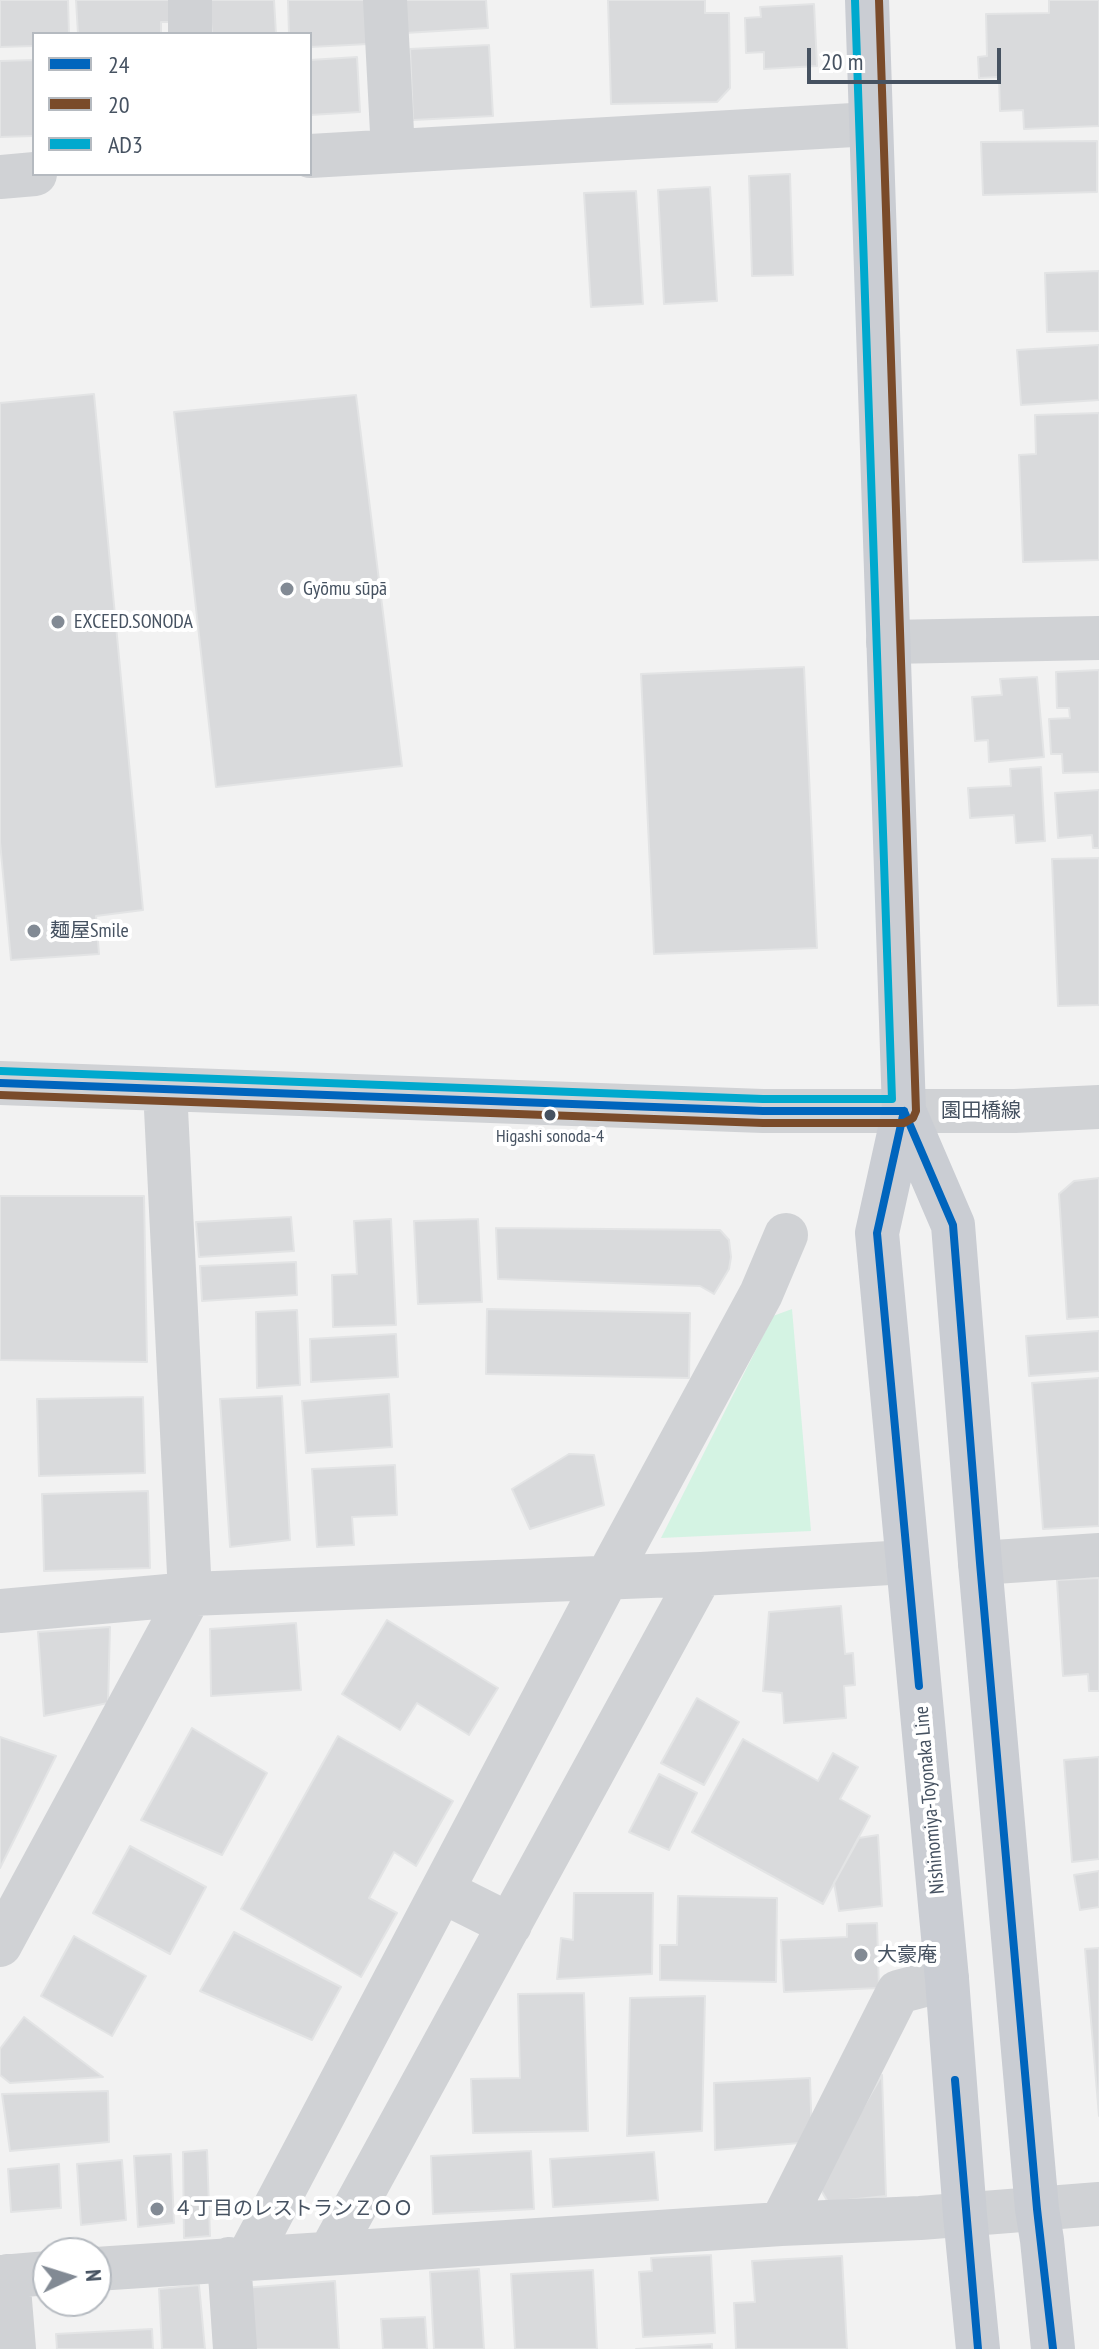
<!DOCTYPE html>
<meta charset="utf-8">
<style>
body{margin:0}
#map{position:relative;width:1099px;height:2349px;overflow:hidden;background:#f2f2f2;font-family:"PT Sans Narrow",sans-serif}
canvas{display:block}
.legend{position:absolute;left:32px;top:32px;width:280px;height:144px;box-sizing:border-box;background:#fff;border:2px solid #b5bac0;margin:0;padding:10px 14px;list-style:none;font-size:24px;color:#465261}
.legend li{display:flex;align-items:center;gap:16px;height:40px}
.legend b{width:40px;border:2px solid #b5bac0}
.north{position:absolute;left:32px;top:2237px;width:80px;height:80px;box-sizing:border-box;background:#fff;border:2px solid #b5bac0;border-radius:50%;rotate:86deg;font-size:22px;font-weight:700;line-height:32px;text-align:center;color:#465261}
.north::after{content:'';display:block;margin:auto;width:28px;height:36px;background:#828a94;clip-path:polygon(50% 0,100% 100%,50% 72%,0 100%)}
.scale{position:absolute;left:807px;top:48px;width:194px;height:36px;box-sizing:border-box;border:4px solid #465261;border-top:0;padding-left:10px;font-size:24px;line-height:28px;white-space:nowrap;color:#465261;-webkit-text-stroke:6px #fff;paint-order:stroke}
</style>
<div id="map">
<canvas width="1099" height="2349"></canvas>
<ul class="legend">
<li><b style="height:10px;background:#0065bd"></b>24</li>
<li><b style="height:10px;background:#7a4b2a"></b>20</li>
<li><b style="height:10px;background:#00a9ce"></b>AD3</li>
</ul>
<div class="north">N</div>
<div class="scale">20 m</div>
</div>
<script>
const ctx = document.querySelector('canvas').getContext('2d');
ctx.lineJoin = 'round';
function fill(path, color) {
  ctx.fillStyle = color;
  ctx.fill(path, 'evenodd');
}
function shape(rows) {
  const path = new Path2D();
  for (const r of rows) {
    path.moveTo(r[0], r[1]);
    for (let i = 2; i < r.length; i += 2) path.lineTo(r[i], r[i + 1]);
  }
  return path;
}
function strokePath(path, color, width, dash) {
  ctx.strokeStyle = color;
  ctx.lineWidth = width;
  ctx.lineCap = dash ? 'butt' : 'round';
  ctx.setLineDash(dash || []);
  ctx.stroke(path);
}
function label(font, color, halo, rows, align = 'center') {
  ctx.font = font + ' "PT Sans Narrow","Noto Sans JP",sans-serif';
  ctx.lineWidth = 8;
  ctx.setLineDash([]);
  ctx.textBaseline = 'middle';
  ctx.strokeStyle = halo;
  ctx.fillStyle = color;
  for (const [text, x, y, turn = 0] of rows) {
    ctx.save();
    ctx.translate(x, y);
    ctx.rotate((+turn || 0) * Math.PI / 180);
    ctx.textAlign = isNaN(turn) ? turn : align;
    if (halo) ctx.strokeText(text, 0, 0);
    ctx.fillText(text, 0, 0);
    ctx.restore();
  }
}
const green = shape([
 [792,1309,811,1531,661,1538,773,1316]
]);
const building = shape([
 [0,0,68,0,69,34,34,34,34,46,0,47,0,0],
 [76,0,172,0,173,22,161,22,161,34,78,34,76,0],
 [209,0,274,0,276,34,212,34,209,0],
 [288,0,367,0,368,44,310,47,310,34,289,34,288,0],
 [404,0,486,0,488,28,405,33,404,0],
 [608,0,705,0,705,13,729,13,730,88,717,102,611,104,608,0],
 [1049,0,1099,0,1099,126,1024,129,1023,110,1000,111,999,77,979,78,978,57,987,56,986,14,1049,13,1049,0],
 [814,4,817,66,764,69,764,52,746,53,745,18,761,17,760,7,814,4],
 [489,45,493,116,413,120,410,49,489,45],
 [357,57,360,112,310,115,310,60,357,57],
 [34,60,34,136,0,137,0,61,34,60],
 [1097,141,1097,192,983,195,981,142,1097,141],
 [790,174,793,275,752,276,749,176,790,174],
 [710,187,717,301,664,304,658,190,710,187],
 [636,191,643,304,591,307,584,193,636,191],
 [1099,271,1099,331,1047,332,1045,273,1099,271],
 [1099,345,1099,400,1021,405,1017,350,1099,345],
 [94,394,143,910,96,916,99,954,11,960,0,842,0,403,94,394],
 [356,395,402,766,216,787,174,412,356,395],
 [1099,413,1099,560,1023,562,1019,455,1036,454,1035,415,1099,413],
 [804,667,817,948,654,954,641,674,804,667],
 [1099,670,1099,772,1063,773,1062,754,1051,754,1049,719,1070,718,1069,708,1057,708,1056,672,1099,670],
 [1037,677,1044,757,989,762,988,740,975,741,972,697,1002,695,1000,679,1037,677],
 [1041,767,1045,841,1016,843,1014,815,970,818,968,788,1011,786,1010,769,1041,767],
 [1099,790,1099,848,1093,848,1092,835,1058,838,1055,793,1099,790],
 [1099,858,1099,1005,1058,1006,1052,859,1099,858],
 [1099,1178,1099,1317,1067,1319,1059,1194,1074,1181,1099,1178],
 [0,1196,144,1196,147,1362,0,1360,0,1196],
 [291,1217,294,1251,199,1257,196,1222,291,1217],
 [391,1219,396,1325,333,1327,332,1275,357,1274,354,1221,391,1219],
 [478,1219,482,1302,418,1304,414,1221,478,1219],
 [496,1228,720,1230,729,1240,731,1257,729,1269,714,1294,700,1286,498,1279,496,1228],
 [296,1262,297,1295,202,1301,200,1266,296,1262],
 [487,1309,690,1313,689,1378,486,1374,487,1309],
 [297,1310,300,1385,257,1388,256,1312,297,1310],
 [1099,1331,1099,1371,1029,1376,1026,1336,1099,1331],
 [396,1334,398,1377,311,1382,310,1339,396,1334],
 [1099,1378,1099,1526,1043,1529,1032,1383,1099,1378],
 [389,1394,392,1447,306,1453,302,1401,389,1394],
 [282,1396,290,1540,230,1547,220,1399,282,1396],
 [143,1397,145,1473,39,1476,37,1399,143,1397],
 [569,1454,594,1455,604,1505,530,1529,512,1489,569,1454],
 [395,1465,397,1515,352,1517,354,1545,317,1547,312,1469,395,1465],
 [148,1491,150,1568,44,1571,42,1494,148,1491],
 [1099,1578,1099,1691,1089,1691,1088,1674,1063,1676,1057,1580,1099,1578],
 [841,1606,845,1654,853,1653,855,1685,844,1686,846,1718,784,1723,782,1693,763,1691,769,1612,841,1606],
 [387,1620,498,1688,469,1735,417,1703,400,1730,342,1694,387,1620],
 [296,1623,301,1690,211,1696,210,1629,296,1623],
 [110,1627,108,1703,44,1716,38,1632,110,1627],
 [697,1698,739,1722,704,1785,661,1763,697,1698],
 [192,1728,267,1773,222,1855,141,1820,192,1728],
 [338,1736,453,1801,416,1866,394,1852,369,1898,397,1913,361,1977,241,1909,338,1736],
 [0,1737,56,1756,0,1868,0,1737],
 [743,1739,818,1781,833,1753,858,1767,840,1799,870,1816,823,1904,692,1832,743,1739],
 [1099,1757,1099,1859,1072,1862,1064,1760,1099,1757],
 [659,1774,697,1793,669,1850,629,1832,659,1774],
 [878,1835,882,1906,839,1911,834,1883,859,1838,878,1835],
 [130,1846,206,1887,170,1954,93,1913,130,1846],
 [1099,1871,1099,1907,1080,1910,1074,1875,1099,1871],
 [574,1893,653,1893,652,1974,557,1979,561,1938,573,1940,574,1893],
 [678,1896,777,1898,776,1982,660,1980,660,1945,677,1945,678,1896],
 [877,1923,879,1988,784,1992,781,1940,847,1937,847,1924,877,1923],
 [234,1932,341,1987,312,2040,200,1991,234,1932],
 [74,1936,146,1976,112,2036,41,1996,74,1936],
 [1099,1948,1099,2116,1085,1949,1099,1948],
 [584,1993,588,2131,473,2133,471,2079,520,2078,518,1994,584,1993],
 [705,1996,702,2131,627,2136,630,1998,705,1996],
 [24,2017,103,2077,10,2083,0,2075,0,2049,24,2017],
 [882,2075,886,2196,828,2202,818,2185,882,2075],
 [810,2078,812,2142,715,2150,714,2083,810,2078],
 [108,2091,109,2142,10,2151,2,2094,108,2091],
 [207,2150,210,2236,184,2238,183,2152,207,2150],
 [531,2151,534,2209,433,2214,431,2156,531,2151],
 [654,2152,658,2200,553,2207,550,2159,654,2152],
 [171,2154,174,2223,138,2227,134,2156,171,2154],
 [122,2160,126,2220,81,2225,77,2164,122,2160],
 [59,2164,61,2208,11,2212,8,2169,59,2164],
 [711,2255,715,2333,643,2337,639,2272,652,2271,651,2258,711,2255],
 [842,2256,847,2349,736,2349,734,2303,755,2302,752,2261,842,2256],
 [479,2269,484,2349,434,2349,430,2272,479,2269],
 [593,2270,597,2349,515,2349,511,2274,593,2270],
 [335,2281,339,2349,246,2349,242,2288,335,2281],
 [199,2285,205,2349,162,2349,159,2289,199,2285],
 [425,2317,427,2349,383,2349,381,2319,425,2317],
 [152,2329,153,2349,57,2349,56,2334,152,2329],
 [712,2344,712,2349,636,2349,712,2344]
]);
const minor = shape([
 [385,0,393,151],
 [190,34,190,0],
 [310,156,871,124],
 [0,177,35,174],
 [888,642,1099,638],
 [0,1083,763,1111,1015,1111,1099,1107],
 [980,1563,1099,1555],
 [0,1611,190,1594,701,1574,907,1562],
 [442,1891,510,1925],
 [0,1945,190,1594,165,1089],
 [781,2224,898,1992,947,1979],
 [330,2253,701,1574],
 [248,2258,607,1578,761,1294,786,1235],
 [229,2259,235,2349],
 [96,2269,781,2224,920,2218,1099,2204],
 [8,2276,14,2349],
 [0,2277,48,2273]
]);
const major = shape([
 [867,0,904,1111,877,1233,947,1979,965,2215,978,2349],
 [904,1111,953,1225,980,1563,1037,2209,1042,2240,1053,2349]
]);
const bus1 = shape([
 [0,1083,763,1111,904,1111],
 [904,1111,953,1225,980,1563,1037,2209,1053,2349],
 [904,1111,877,1233,919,1686],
 [955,2080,978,2349]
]);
const bus2 = shape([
 [0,1095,763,1123,904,1123,913,1118,916,1111,879,0]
]);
const bus3 = shape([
 [0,1071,763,1099,892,1099,855,0]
]);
const markers = [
 [287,589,8,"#828a94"],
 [58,622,8,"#828a94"],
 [34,931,8,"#828a94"],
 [550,1115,7,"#465261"],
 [861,1955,8,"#828a94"],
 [157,2209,8,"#828a94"]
];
const busNames = [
 ["Higashi sonoda-4",550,1137]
];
const poiNames = [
 ["Gyōmu sūpā",303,589],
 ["EXCEED.SONODA",74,622],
 ["麺屋Smile",50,931],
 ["大豪庵",877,1955],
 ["４丁目のレストランＺＯＯ",173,2209]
];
const streetNames = [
 ["園田橋線",981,1111],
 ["Nishinomiya-Toyonaka Line",930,1800,-95]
];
fill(green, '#d4f3e3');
fill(building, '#d9dadc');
strokePath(building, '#e3e4e5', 2);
strokePath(minor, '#d0d2d5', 44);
strokePath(major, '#cacdd3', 44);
strokePath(bus1, '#0065bd', 8);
strokePath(bus2, '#7a4b2a', 8);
strokePath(bus3, '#00a9ce', 8);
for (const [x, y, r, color] of markers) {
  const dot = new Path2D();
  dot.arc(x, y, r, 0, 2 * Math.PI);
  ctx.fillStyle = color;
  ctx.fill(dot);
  strokePath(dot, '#fff', 3);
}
label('18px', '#465261', '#fff', busNames);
label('20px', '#465261', '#fff', poiNames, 'left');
label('20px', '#465261', '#fff', streetNames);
</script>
